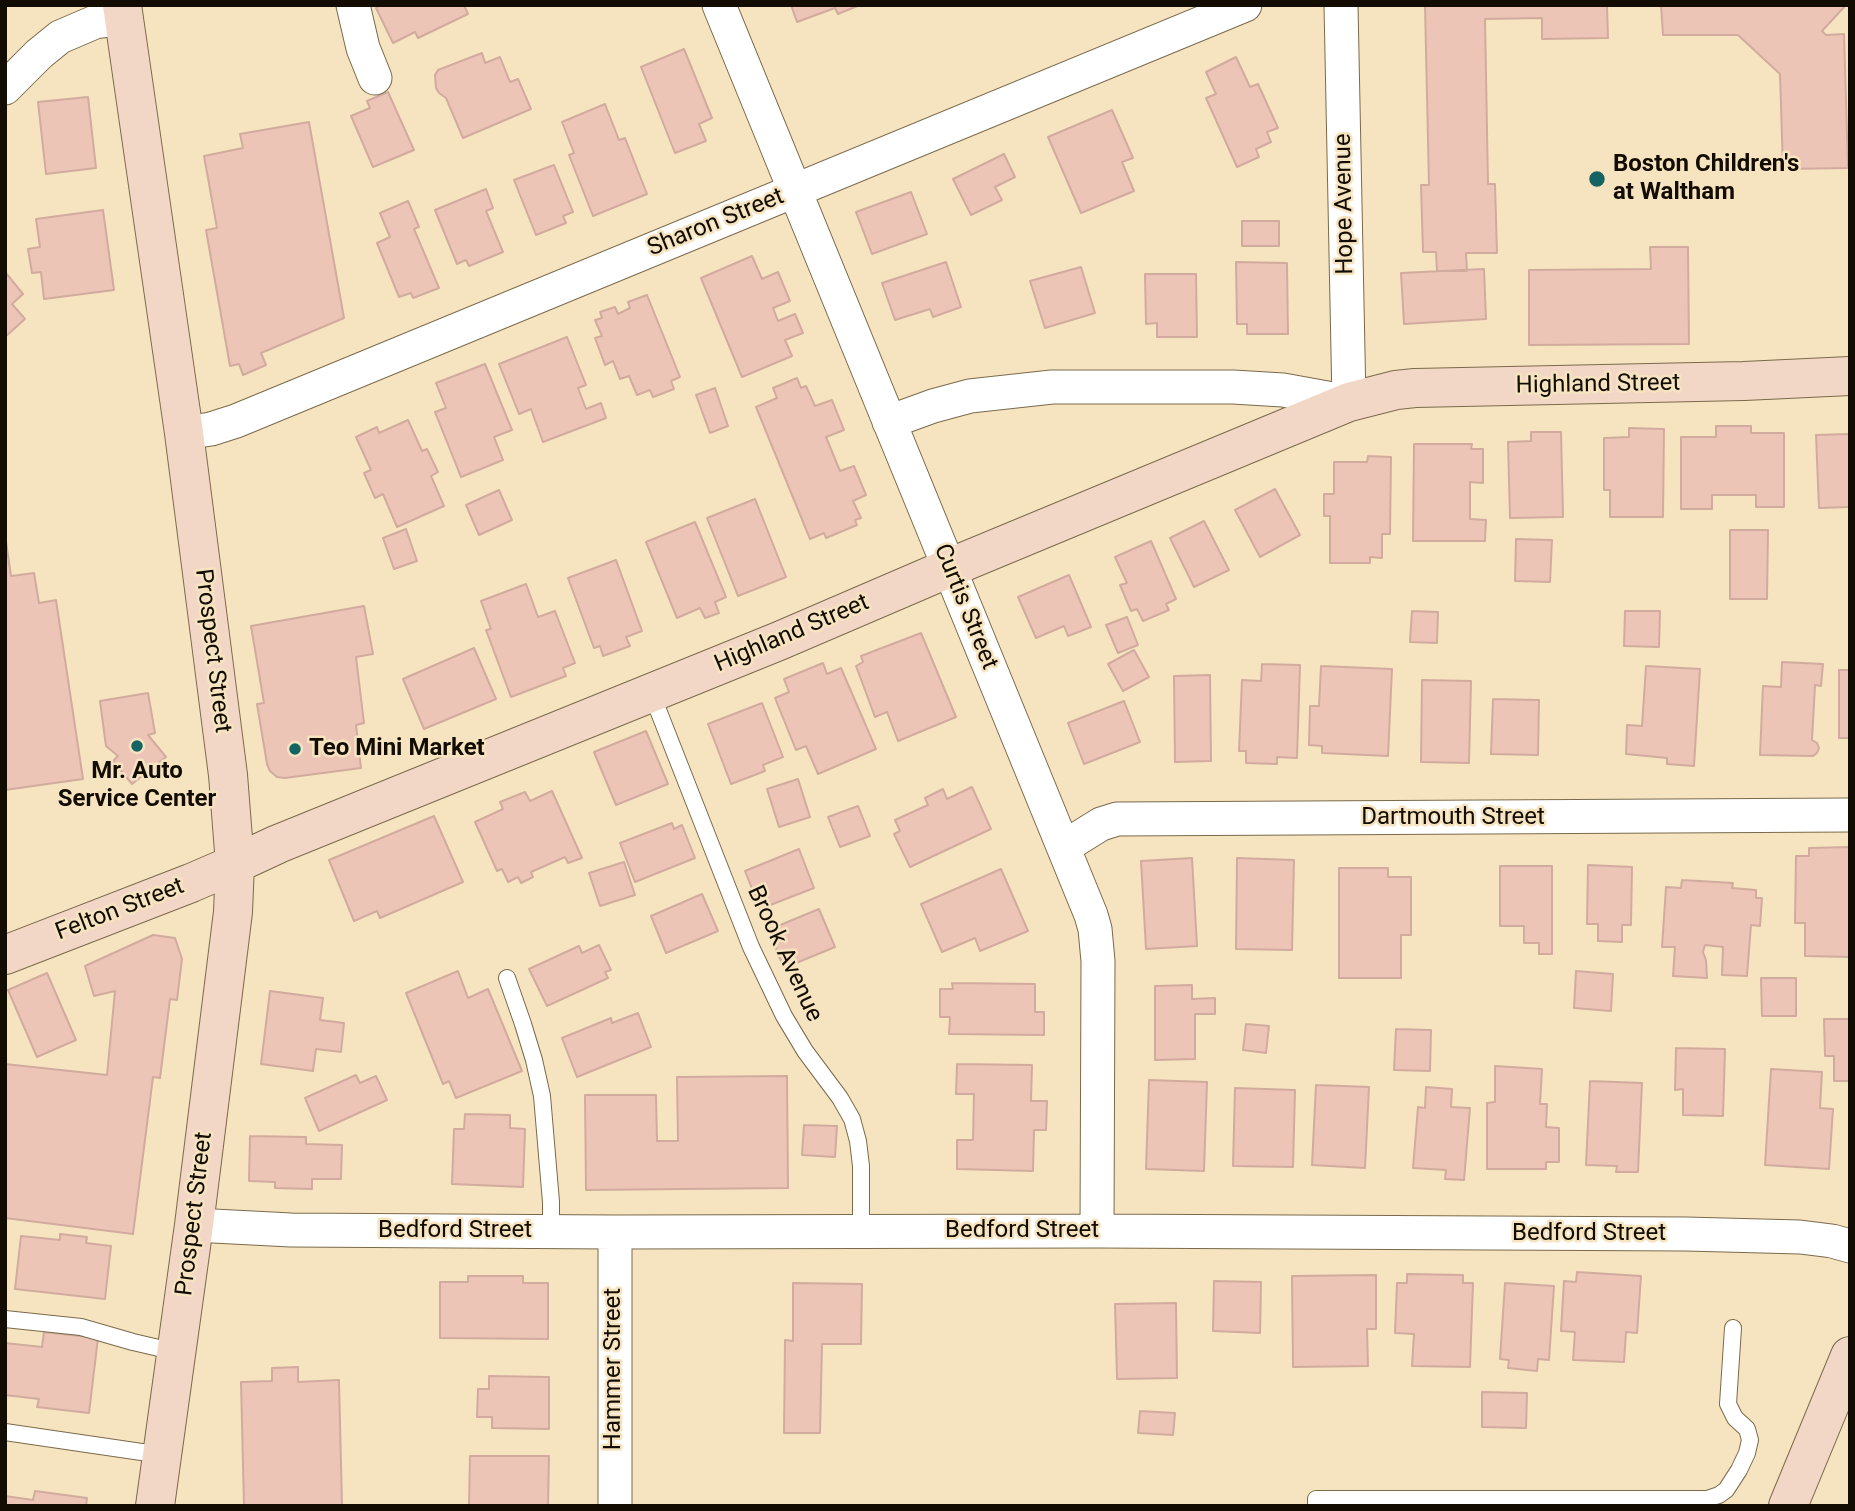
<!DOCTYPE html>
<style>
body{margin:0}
#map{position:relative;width:1855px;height:1511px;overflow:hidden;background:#f6e4c1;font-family:Roboto,sans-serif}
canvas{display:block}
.frame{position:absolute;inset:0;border:7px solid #120c02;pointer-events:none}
</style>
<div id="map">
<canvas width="1855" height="1511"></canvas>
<div class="frame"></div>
</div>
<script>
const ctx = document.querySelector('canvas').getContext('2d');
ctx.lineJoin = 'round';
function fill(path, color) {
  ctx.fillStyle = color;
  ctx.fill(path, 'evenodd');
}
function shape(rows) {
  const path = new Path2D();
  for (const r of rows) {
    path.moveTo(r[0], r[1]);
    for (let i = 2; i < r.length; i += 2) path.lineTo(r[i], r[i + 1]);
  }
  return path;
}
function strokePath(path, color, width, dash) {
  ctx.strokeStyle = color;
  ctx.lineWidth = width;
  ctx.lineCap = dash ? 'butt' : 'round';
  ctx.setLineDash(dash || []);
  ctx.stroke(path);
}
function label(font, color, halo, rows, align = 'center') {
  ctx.font = font + ' Roboto,sans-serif';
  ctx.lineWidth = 5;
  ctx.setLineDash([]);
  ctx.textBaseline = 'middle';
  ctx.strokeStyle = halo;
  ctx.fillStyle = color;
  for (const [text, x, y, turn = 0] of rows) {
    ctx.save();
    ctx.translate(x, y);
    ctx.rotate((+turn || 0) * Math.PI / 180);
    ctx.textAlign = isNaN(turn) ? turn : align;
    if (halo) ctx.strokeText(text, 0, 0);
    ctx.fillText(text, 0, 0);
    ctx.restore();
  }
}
const building = shape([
 [381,5,464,5,468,14,418,38,415,32,393,43,376,8,381,5],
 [791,5,860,5,838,14,835,8,797,22,791,5],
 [1425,5,1607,5,1608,38,1542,39,1542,18,1485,19,1488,184,1495,184,1497,253,1466,253,1467,271,1437,271,1436,252,1423,252,1421,185,1429,185,1425,5],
 [1661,5,1846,5,1822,31,1826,35,1844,34,1848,168,1783,169,1780,74,1738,35,1663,35,1661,5],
 [684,49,712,118,699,124,706,141,675,153,641,67,684,49],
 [482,53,485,63,500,57,510,82,518,79,531,109,463,138,446,98,439,93,436,88,435,75,438,70,482,53],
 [1236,57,1250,87,1258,84,1278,128,1267,132,1271,142,1256,149,1259,157,1237,167,1206,98,1216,94,1206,72,1236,57],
 [388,92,414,150,373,167,351,116,370,108,367,101,388,92],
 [88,97,96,168,46,174,38,102,88,97],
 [605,104,619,140,625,138,647,194,593,216,569,155,574,153,562,122,605,104],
 [1112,110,1133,158,1122,162,1134,191,1081,213,1048,137,1112,110],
 [309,122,344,318,261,353,266,365,243,375,239,364,230,366,206,230,217,228,204,156,243,148,240,134,309,122],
 [1004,154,1015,177,995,187,1002,200,971,215,953,179,1004,154],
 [554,165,573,212,563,216,566,223,536,235,514,180,554,165],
 [486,189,493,208,486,211,503,252,469,266,466,260,457,264,435,210,486,189],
 [911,192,927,234,872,254,856,212,911,192],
 [408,201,419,227,414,229,439,288,413,298,411,293,399,297,377,243,390,237,380,213,408,201],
 [103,210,114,290,44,299,41,272,32,273,28,249,40,247,36,219,103,210],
 [1242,221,1279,221,1279,246,1242,246,1242,221],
 [1650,247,1688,247,1689,344,1529,345,1529,270,1651,269,1650,247],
 [752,256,762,279,778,272,790,301,773,308,778,321,795,314,803,333,785,340,792,356,742,377,701,278,752,256],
 [946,262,961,307,933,317,930,309,895,320,882,283,946,262],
 [1236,262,1287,263,1288,334,1247,334,1247,324,1237,324,1236,262],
 [1081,267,1095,313,1045,328,1030,281,1081,267],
 [1484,269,1486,319,1404,324,1401,273,1484,269],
 [6,273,23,294,12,304,25,319,5,337,6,273],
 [1145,274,1196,274,1197,337,1157,337,1157,323,1146,324,1145,274],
 [647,295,680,377,671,381,674,389,653,397,650,390,637,395,629,376,620,379,613,361,605,365,595,338,602,336,595,320,602,318,600,312,615,307,618,314,630,308,628,302,647,295],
 [567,337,586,385,578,388,586,409,601,403,606,418,543,442,531,409,519,414,499,364,567,337],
 [485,364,512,430,494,437,503,460,461,477,435,412,446,408,436,383,485,364],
 [797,378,801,388,806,386,815,406,832,400,844,430,826,437,840,471,854,466,866,495,853,501,861,518,855,520,857,525,826,538,824,533,810,539,756,407,777,398,773,388,797,378],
 [715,388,728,426,710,433,696,395,715,388],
 [408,420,422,451,427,449,438,472,431,476,444,506,397,527,383,494,375,498,364,473,371,470,356,437,377,427,379,433,408,420],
 [1716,426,1751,426,1751,433,1784,433,1784,507,1756,507,1756,495,1712,495,1712,509,1681,509,1681,437,1716,437,1716,426],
 [1629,428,1664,429,1663,517,1610,517,1610,490,1604,490,1604,438,1629,437,1629,428],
 [1531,432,1561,432,1563,517,1510,518,1508,442,1531,441,1531,432],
 [1850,434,1849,507,1819,508,1816,435,1850,434],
 [1414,444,1472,444,1471,449,1483,449,1483,483,1470,482,1470,519,1486,520,1485,541,1413,541,1414,444],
 [1368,456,1391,457,1390,534,1382,534,1382,558,1370,557,1370,563,1330,563,1330,516,1324,516,1324,494,1334,494,1334,462,1367,462,1368,456],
 [1275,489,1300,535,1260,557,1235,510,1275,489],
 [499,490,512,520,479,535,466,505,499,490],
 [755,499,786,577,738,596,707,518,755,499],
 [1204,521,1229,570,1194,587,1170,538,1204,521],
 [695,522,726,597,715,602,719,613,705,618,700,608,677,618,646,542,695,522],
 [406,529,417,561,394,569,383,538,406,529],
 [1730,530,1768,530,1767,599,1730,599,1730,530],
 [5,535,11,576,34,573,39,603,56,600,83,779,5,790,5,535],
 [1516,539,1552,540,1550,582,1515,581,1516,539],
 [1151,541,1176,599,1166,604,1169,610,1143,621,1137,609,1131,611,1120,585,1127,583,1115,557,1151,541],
 [616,560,642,631,626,637,630,646,603,656,600,646,594,648,568,578,616,560],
 [1069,575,1091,627,1068,636,1064,626,1036,638,1018,597,1069,575],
 [526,584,538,617,555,611,575,663,563,668,566,676,511,697,486,630,491,629,481,601,526,584],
 [364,606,373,654,356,657,364,723,356,725,361,768,285,778,277,777,270,771,267,764,257,704,264,703,251,626,364,606],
 [1412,611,1438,612,1437,643,1410,642,1412,611],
 [1625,611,1660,611,1659,647,1624,646,1625,611],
 [1127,617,1138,645,1118,653,1106,625,1127,617],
 [921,633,956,717,898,741,887,712,875,717,856,666,863,662,861,656,921,633],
 [474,648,496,699,424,729,403,679,474,648],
 [1134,650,1149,677,1123,691,1108,664,1134,650],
 [1782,662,1823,664,1821,686,1815,685,1812,740,1817,743,1819,748,1817,753,1813,756,1760,755,1763,686,1781,687,1782,662],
 [823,663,827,674,841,668,876,749,818,774,806,746,796,750,775,698,789,692,784,679,823,663],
 [1262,664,1300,665,1297,758,1277,757,1277,764,1246,763,1246,751,1239,751,1242,680,1261,681,1262,664],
 [1321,666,1392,669,1388,756,1322,753,1322,746,1309,745,1310,706,1319,706,1321,666],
 [1646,666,1700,669,1694,766,1667,764,1667,758,1626,754,1627,725,1642,726,1646,666],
 [1839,670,1850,670,1850,738,1839,738,1839,670],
 [1210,675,1211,761,1175,762,1174,676,1210,675],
 [1422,680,1471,681,1469,763,1421,762,1422,680],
 [148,693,155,733,148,735,166,757,132,784,113,761,118,756,106,746,100,701,148,693],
 [1493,699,1539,700,1538,755,1491,754,1493,699],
 [1124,701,1140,742,1084,764,1068,723,1124,701],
 [762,703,783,757,763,765,765,771,731,784,708,724,762,703],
 [646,731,668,784,616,805,594,752,646,731],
 [798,779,810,817,779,827,767,789,798,779],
 [972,787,991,829,910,867,894,834,900,831,895,820,928,805,925,798,943,789,947,799,972,787],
 [552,791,582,858,568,863,565,857,531,872,533,877,521,883,518,877,508,882,502,869,497,871,475,822,503,809,500,802,525,792,530,801,552,791],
 [858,806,870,836,840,847,828,817,858,806],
 [434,816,463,882,380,918,377,911,354,921,329,860,434,816],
 [672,823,674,829,682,825,695,858,635,882,620,843,672,823],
 [1850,847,1850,957,1805,956,1805,923,1795,923,1796,856,1809,856,1809,848,1850,847],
 [799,849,814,888,760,909,745,871,799,849],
 [1192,858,1197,946,1146,949,1141,861,1192,858],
 [1237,858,1294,860,1292,950,1236,949,1237,858],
 [624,862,635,895,600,906,589,873,624,862],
 [1588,865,1632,867,1631,925,1622,925,1622,942,1598,941,1598,924,1587,924,1588,865],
 [1500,866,1552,866,1552,954,1539,954,1539,943,1524,943,1524,926,1500,926,1500,866],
 [1339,868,1388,868,1388,877,1411,877,1411,935,1401,935,1401,978,1339,978,1339,868],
 [1001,869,1028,931,980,951,975,938,942,952,921,904,1001,869],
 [1682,880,1733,883,1732,888,1756,890,1756,898,1762,898,1760,926,1751,925,1747,976,1722,975,1723,947,1705,945,1703,952,1706,960,1707,978,1673,976,1675,947,1662,947,1666,887,1681,888,1682,880],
 [702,894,718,931,666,953,651,916,702,894],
 [819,909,835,947,784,968,768,930,819,909],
 [153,935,175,938,182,959,177,1000,170,999,160,1078,153,1077,133,1234,5,1218,5,1064,107,1075,115,991,94,996,85,966,153,935],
 [599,945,611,970,605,972,608,978,547,1006,529,969,579,946,582,953,599,945],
 [458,971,468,998,488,989,522,1071,456,1098,449,1081,443,1084,406,993,458,971],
 [1576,971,1613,974,1611,1011,1574,1008,1576,971],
 [47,973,76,1040,37,1057,8,990,47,973],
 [1761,978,1796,978,1796,1016,1762,1016,1761,978],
 [952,983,1035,984,1035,1012,1044,1012,1044,1035,949,1034,950,1017,940,1017,940,989,953,989,952,983],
 [1192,985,1192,999,1215,998,1215,1014,1195,1014,1195,1059,1155,1060,1155,986,1192,985],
 [270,991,323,998,320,1020,344,1023,341,1052,316,1049,313,1071,261,1064,270,991],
 [638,1013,651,1047,577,1077,562,1038,611,1018,612,1023,638,1013],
 [1824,1019,1850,1019,1850,1081,1834,1081,1834,1056,1825,1056,1824,1019],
 [1246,1024,1269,1026,1266,1053,1243,1050,1246,1024],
 [1396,1029,1431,1030,1430,1071,1394,1070,1396,1029],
 [1676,1048,1725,1049,1723,1116,1683,1115,1683,1089,1675,1090,1676,1048],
 [957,1064,1032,1065,1031,1101,1047,1101,1046,1130,1034,1130,1033,1171,957,1169,957,1140,973,1140,974,1094,956,1094,957,1064],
 [1495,1066,1542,1069,1540,1104,1547,1104,1546,1127,1559,1128,1559,1162,1546,1162,1546,1169,1487,1169,1487,1103,1495,1102,1495,1066],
 [1771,1069,1822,1072,1820,1108,1833,1109,1829,1169,1765,1165,1771,1069],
 [356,1075,360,1083,376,1076,387,1100,319,1131,305,1098,356,1075],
 [787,1076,788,1188,586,1190,585,1095,656,1095,657,1141,678,1141,677,1077,787,1076],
 [1149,1080,1207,1082,1204,1171,1146,1169,1149,1080],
 [1590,1081,1642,1083,1638,1172,1616,1172,1617,1166,1586,1165,1590,1081],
 [1316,1085,1369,1087,1365,1168,1312,1165,1316,1085],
 [1426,1087,1452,1089,1451,1107,1470,1108,1464,1180,1445,1179,1446,1170,1413,1168,1418,1107,1425,1108,1426,1087],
 [1235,1088,1295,1090,1293,1167,1233,1166,1235,1088],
 [465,1114,510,1115,510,1128,525,1129,523,1187,452,1184,454,1129,464,1129,465,1114],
 [804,1125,837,1126,835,1157,802,1155,804,1125],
 [250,1136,306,1137,306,1144,342,1145,341,1179,312,1179,312,1189,275,1188,275,1182,249,1181,250,1136],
 [60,1234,87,1237,86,1243,111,1246,105,1299,15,1289,21,1236,60,1240,60,1234],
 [1577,1272,1641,1276,1637,1333,1626,1332,1624,1362,1573,1360,1575,1332,1561,1331,1564,1281,1576,1282,1577,1272],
 [1407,1274,1463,1275,1463,1283,1473,1283,1470,1367,1412,1366,1414,1334,1395,1333,1397,1283,1407,1283,1407,1274],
 [1376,1275,1376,1329,1367,1329,1368,1366,1293,1367,1292,1276,1376,1275],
 [468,1276,523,1276,523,1283,548,1283,548,1339,440,1338,440,1282,468,1282,468,1276],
 [1214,1281,1261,1282,1260,1333,1213,1331,1214,1281],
 [793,1283,862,1284,861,1344,822,1344,820,1433,784,1433,785,1340,793,1341,793,1283],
 [1505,1283,1554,1286,1549,1360,1538,1359,1537,1371,1508,1368,1509,1360,1500,1359,1505,1283],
 [1176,1303,1177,1378,1117,1379,1115,1304,1176,1303],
 [44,1332,98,1338,89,1413,37,1407,39,1399,5,1395,5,1343,42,1347,44,1332],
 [298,1367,298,1382,339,1380,342,1506,244,1506,241,1382,272,1381,272,1368,298,1367],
 [489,1376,549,1377,549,1429,492,1428,492,1417,477,1417,478,1389,489,1389,489,1376],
 [1482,1392,1527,1393,1526,1428,1482,1427,1482,1392],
 [1140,1411,1175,1413,1173,1435,1138,1433,1140,1411],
 [470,1456,549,1456,548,1506,469,1506,470,1456],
 [35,1491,87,1498,86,1506,5,1506,5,1496,33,1500,35,1491]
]);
const lane = shape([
 [651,692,751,947,784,1016,805,1051,840,1098,852,1119,858,1141,861,1166,861,1232],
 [507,978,523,1024,534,1060,542,1096,551,1202,551,1232],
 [5,1319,81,1327,133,1342,176,1352],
 [5,1432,162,1455],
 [1316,1506,1316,1499,1707,1499,1719,1495,1726,1490,1739,1470,1747,1453,1750,1440,1747,1429,1735,1418,1728,1404,1733,1328]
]);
const street = shape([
 [353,5,363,48,375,78],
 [719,5,1091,915,1095,929,1098,961,1097,1231],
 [5,88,39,54,60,37,95,22,124,18],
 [889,422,933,406,970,396,1052,387,1233,387,1283,390,1349,402,1341,5],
 [184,433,211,429,236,421,1245,5],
 [1064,847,1101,824,1117,819,1850,815],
 [194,1225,291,1230,615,1232,1097,1231,1686,1234,1800,1237,1832,1241,1850,1246],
 [615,1506,615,1232]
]);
const secondary = shape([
 [122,5,184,433,228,775,235,864,233,912,194,1225,155,1506],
 [5,955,191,883,235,864,278,844,779,641,949,568,1349,402,1396,390,1415,388,1744,381,1850,376],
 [1788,1506,1850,1356]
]);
const markers = [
 [1597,179,9,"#156463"],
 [137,746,7,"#156463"],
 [295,749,7,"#156463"]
];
const poiNames = [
 ["Boston Children's",1613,165],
 ["at Waltham",1613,193],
 ["Teo Mini Market",309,749],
 ["Mr. Auto",137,772,"center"],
 ["Service Center",137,800,"center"]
];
const streetNames = [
 ["Hope Avenue",1345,204,-91],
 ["Sharon Street",716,223,-22],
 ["Highland Street",1598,385,-1],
 ["Curtis Street",965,607,68],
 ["Highland Street",792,634,-23],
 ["Prospect Street",212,651,83],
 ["Dartmouth Street",1453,818],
 ["Felton Street",120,910,-21],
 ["Brook Avenue",784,954,65],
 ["Prospect Street",195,1214,-83],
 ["Bedford Street",455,1231],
 ["Bedford Street",1022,1231],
 ["Bedford Street",1589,1234],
 ["Hammer Street",614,1369,-90]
];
fill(building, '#edc5b7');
strokePath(building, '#d1ab9d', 2);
strokePath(lane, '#7a6a4b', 18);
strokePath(street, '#7a6a4b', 35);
strokePath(secondary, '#7a6a4b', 40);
strokePath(lane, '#fff', 16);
strokePath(street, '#fff', 33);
strokePath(secondary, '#f3d7c6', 38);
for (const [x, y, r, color] of markers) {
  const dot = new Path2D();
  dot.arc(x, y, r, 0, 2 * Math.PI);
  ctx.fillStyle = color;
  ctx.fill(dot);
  strokePath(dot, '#f6e4c1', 2.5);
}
label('bold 24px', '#120c02', '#f6e4c1', poiNames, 'left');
label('24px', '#120c02', '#f6e4c1', streetNames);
</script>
